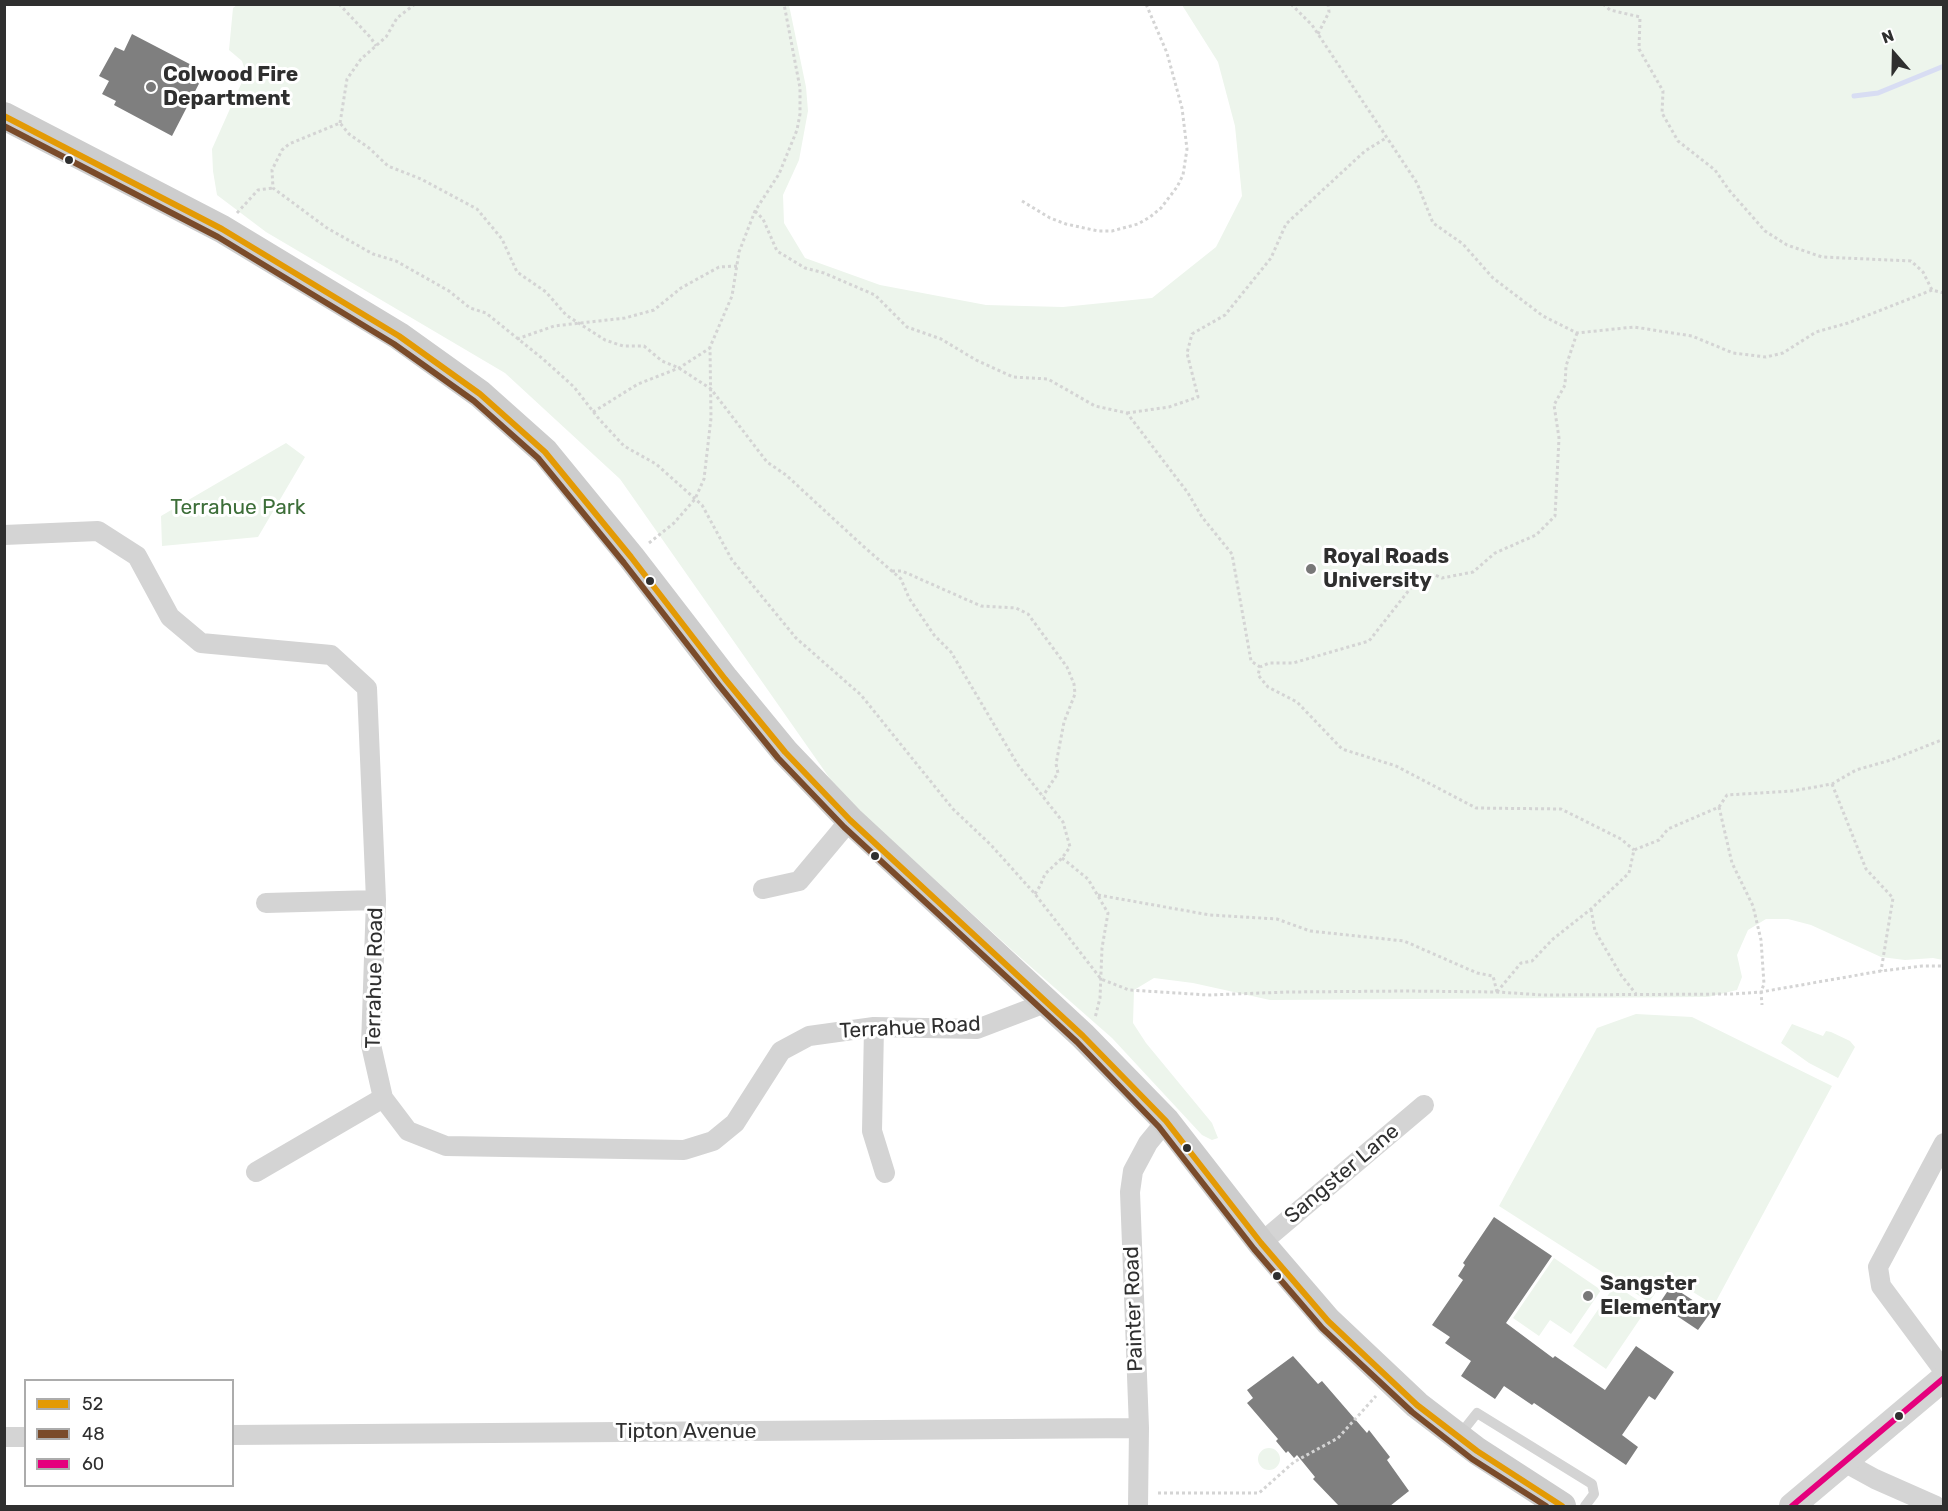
<!DOCTYPE html>
<style>
body{margin:0}
#map{position:relative;width:1948px;height:1511px;overflow:hidden;background:#fff;font-family:Rubik,sans-serif}
canvas{display:block}
.frame{position:absolute;inset:0;border:6px solid #2f2f2f;pointer-events:none}
.legend{position:absolute;left:24px;top:1379px;width:210px;height:108px;box-sizing:border-box;background:#fff;border:2px solid #acacac;margin:0;padding:8px 10px;list-style:none;font-size:18px;color:#2f2f2f}
.legend li{display:flex;align-items:center;gap:12px;height:30px}
.legend b{width:30px;border:2px solid #acacac}
.north{position:absolute;left:1864px;top:24px;width:60px;height:60px;-webkit-text-stroke:4px #fff;paint-order:stroke;rotate:340deg;font-size:16px;font-weight:700;line-height:24px;text-align:center;color:#2f2f2f}
.north::after{content:'';display:block;margin:auto;width:21px;height:27px;background:#2f2f2f;clip-path:polygon(50% 0,100% 100%,50% 72%,0 100%)}
</style>
<div id="map">
<canvas width="1948" height="1511"></canvas>
<div class="frame"></div>
<ul class="legend">
<li><b style="height:8px;background:#e39a05"></b>52</li>
<li><b style="height:8px;background:#7a4b2a"></b>48</li>
<li><b style="height:8px;background:#e5007d"></b>60</li>
</ul>
<div class="north">N</div>
</div>
<script>
const ctx = document.querySelector('canvas').getContext('2d');
ctx.lineJoin = 'round';
function fill(path, color) {
  ctx.fillStyle = color;
  ctx.fill(path, 'evenodd');
}
function shape(rows) {
  const path = new Path2D();
  for (const r of rows) {
    if (r.length === 3) {
      path.moveTo(r[0] + r[2], r[1]);
      path.arc(r[0], r[1], r[2], 0, 2 * Math.PI);
      continue;
    }
    path.moveTo(r[0], r[1]);
    for (let i = 2; i < r.length; i += 2) path.lineTo(r[i], r[i + 1]);
  }
  return path;
}
function strokePath(path, color, width, dash) {
  ctx.strokeStyle = color;
  ctx.lineWidth = width;
  ctx.lineCap = dash ? 'butt' : 'round';
  ctx.setLineDash(dash || []);
  ctx.stroke(path);
}
function label(font, color, halo, rows, align = 'center') {
  ctx.font = font + ' Rubik,sans-serif';
  ctx.lineWidth = 6;
  ctx.setLineDash([]);
  ctx.textBaseline = 'middle';
  ctx.strokeStyle = halo;
  ctx.fillStyle = color;
  for (const [text, x, y, turn = 0] of rows) {
    ctx.save();
    ctx.translate(x, y);
    ctx.rotate((+turn || 0) * Math.PI / 180);
    ctx.textAlign = isNaN(turn) ? turn : align;
    if (halo) ctx.strokeText(text, 0, 0);
    ctx.fillText(text, 0, 0);
    ctx.restore();
  }
}
const green = shape([
 [237,5,789,5,806,87,808,111,799,160,783,195,784,223,805,258,880,285,986,305,1063,307,1152,298,1216,247,1242,196,1235,126,1218,62,1182,5,1943,5,1943,960,1933,958,1905,960,1881,957,1811,925,1788,919,1766,919,1748,930,1737,955,1742,977,1737,990,1708,997,1270,1000,1193,983,1154,978,1134,990,1133,1023,1146,1043,1212,1123,1218,1138,1212,1140,1202,1135,1112,1038,1014,952,840,793,620,479,505,373,266,232,217,195,213,171,212,149,246,73,242,61,229,50,233,8],
 [286,443,305,457,258,537,162,546,161,516],
 [1636,1014,1692,1017,1832,1086,1714,1305,1667,1276,1649,1302,1499,1206,1597,1028],
 [1792,1024,1823,1036,1826,1031,1831,1032,1850,1041,1855,1047,1838,1078,1809,1063,1781,1043],
 [1554,1258,1601,1290,1571,1334,1550,1320,1539,1336,1513,1318],
 [1615,1285,1648,1307,1606,1369,1573,1346],
 [1269,1459,11]
]);
const stream = shape([
 [1854,96,1878,93,1944,66]
]);
const building = shape([
 [132,34,205,72,172,136,114,105,116,101,102,94,109,81,99,76,115,47,124,51],
 [1494,1217,1552,1256,1506,1323,1553,1358,1555,1356,1605,1390,1636,1346,1674,1372,1655,1400,1649,1396,1622,1435,1638,1447,1626,1465,1534,1403,1532,1405,1504,1386,1495,1399,1461,1376,1471,1361,1445,1343,1450,1337,1432,1325,1463,1280,1458,1276,1465,1265,1463,1263],
 [1671,1286,1711,1312,1698,1330,1659,1304],
 [1293,1356,1318,1384,1322,1381,1367,1433,1369,1430,1390,1457,1387,1460,1409,1491,1390,1506,1339,1506,1313,1479,1315,1477,1297,1455,1294,1458,1288,1451,1286,1453,1276,1441,1278,1439,1247,1403,1253,1398,1247,1390]
]);
const path = shape([
 [339,4,371,38,376,46],
 [1291,4,1312,25,1417,183,1433,223,1463,244,1493,278,1543,316,1577,333,1634,327,1692,336,1733,353,1766,357,1783,353,1816,332,1848,323,1932,290,1944,293],
 [1603,4,1610,10,1640,17,1639,49,1663,91,1662,113,1678,141,1715,170,1729,190,1765,231,1787,245,1822,257,1911,261,1923,272,1932,290],
 [1318,34,1329,12,1328,4],
 [340,123,347,79,361,59,386,37,397,18,415,4],
 [1022,201,1050,218,1066,224,1098,231,1112,231,1138,224,1150,217,1161,208,1177,187,1183,175,1187,149,1182,108,1167,53,1146,4],
 [755,211,763,219,777,251,805,268,824,273,875,295,907,327,941,339,976,360,1013,377,1048,379,1095,406,1127,413,1188,493,1202,517,1232,554,1251,661,1260,667],
 [237,213,258,190,273,188],
 [1577,333,1566,366,1565,385,1554,405,1559,438,1555,516,1536,535,1495,553,1473,572,1442,578,1435,575,1413,585,1369,641,1293,663,1269,663,1260,667,1258,675,1268,687,1297,702,1342,749,1396,766,1476,808,1561,809,1621,839,1634,850],
 [517,339,554,326,625,318,654,310,681,288,719,267,737,266],
 [593,412,638,384,679,368,710,348],
 [1127,413,1169,407,1198,397,1187,353,1192,334,1225,315,1271,258,1286,224,1365,151,1386,138],
 [649,543,674,523,695,499,704,479,711,418,710,347,732,296,739,252,755,211,779,174,797,130,800,114,800,88,784,4],
 [892,571,902,571,981,606,1016,608,1028,614,1067,667,1074,684,1075,694,1064,722,1056,764,1058,773,1043,796],
 [1832,784,1866,869,1893,898,1881,971],
 [1719,807,1732,863,1753,906,1761,940,1764,984,1761,992,1762,1005],
 [1062,858,1088,879,1108,913,1102,948,1100,998,1095,1018],
 [1035,894,1040,886,1045,874,1062,858,1070,847,1063,822,1018,765,951,652,934,635,909,598,901,579,863,546,786,475,767,462,711,389,679,368,662,361,644,346,623,346,605,340,566,315,546,292,517,272,502,239,477,209,421,179,388,166,369,148,349,134,340,123,289,144,282,150,272,170,273,188,327,228,373,254,396,261,449,291,470,308,486,313,543,359,574,387,599,419,624,446,656,464,702,505,732,560,796,638,861,695,953,809,991,845,1035,894,1101,979,1129,990,1208,995,1288,992,1406,991,1497,992,1543,995,1733,994,1761,992,1881,971,1922,966,1944,966],
 [1098,895,1210,915,1277,919,1310,931,1404,941,1477,973,1493,976,1497,992],
 [1591,909,1595,931,1621,975,1636,994],
 [1497,992,1521,963,1532,961,1553,939,1591,909,1629,873,1634,850,1659,840,1668,829,1719,807,1727,795,1792,791,1832,784,1856,770,1891,760,1944,739],
 [1158,1493,1259,1493,1294,1462,1338,1438,1376,1396]
]);
const service = shape([
 [1458,1437,1477,1413,1592,1484,1594,1494,1585,1506]
]);
const minor = shape([
 [4,535,98,531,137,556,170,617,201,643,331,655,367,688,376,900,371,1045,383,1098,408,1131,446,1146,684,1150,713,1141,735,1123,781,1051,809,1036,874,1027,977,1029,1048,1002],
 [763,889,799,881,850,820],
 [266,903,376,900],
 [874,1027,872,1131,885,1173],
 [1944,1143,1878,1267,1881,1286,1944,1371],
 [256,1172,383,1098],
 [1261,1243,1424,1105],
 [232,1435,1139,1428],
 [4,1437,26,1437],
 [1844,1462,1875,1479,1936,1506],
 [1138,1506,1139,1428,1130,1192,1133,1171,1148,1143,1166,1121]
]);
const tertiary = shape([
 [1792,1506,1944,1378]
]);
const secondary = shape([
 [4,116,222,229,399,336,480,394,545,452,631,557,725,679,785,752,850,820,1083,1036,1166,1121,1261,1243,1328,1321,1417,1405,1477,1451,1562,1506]
]);
const bus1 = shape([
 [4,116,222,229,399,336,480,394,545,452,631,557,725,679,785,752,850,820,1083,1036,1166,1121,1261,1243,1328,1321,1417,1405,1477,1451,1562,1506]
]);
const bus2 = shape([
 [4,126,218,237,394,344,474,401,538,458,624,563,718,684,778,758,844,827,1077,1042,1159,1127,1254,1249,1322,1328,1412,1412,1472,1459,1546,1506]
]);
const bus3 = shape([
 [1792,1506,1944,1378]
]);
const markers = [
 [151,87,6,"#787878"],
 [69,160,5,"#2f2f2f"],
 [1311,569,6,"#787878"],
 [650,581,5,"#2f2f2f"],
 [875,856,5,"#2f2f2f"],
 [1187,1148,5,"#2f2f2f"],
 [1277,1276,5,"#2f2f2f"],
 [1588,1296,6,"#787878"],
 [1899,1416,5,"#2f2f2f"]
];
const poiNames = [
 ["Colwood Fire",163,75],
 ["Department",163,99],
 ["Royal Roads",1323,557],
 ["University",1323,581],
 ["Sangster",1600,1284],
 ["Elementary",1600,1308]
];
const parkNames = [
 ["Terrahue Park",238,508]
];
const streetNames = [
 ["Terrahue Road",375,978,-89],
 ["Terrahue Road",910,1028,-3],
 ["Sangster Lane",1342,1174,-40],
 ["Painter Road",1134,1309,-92],
 ["Tipton Avenue",686,1432]
];
fill(green, '#edf5ec');
strokePath(stream, '#d8ddf3', 5);
fill(building, '#7f7f7f');
strokePath(path, '#d4d4d4', 3, [3, 3]);
strokePath(service, '#d4d4d4', 10);
strokePath(minor, '#d4d4d4', 20);
strokePath(tertiary, '#d4d4d4', 26);
strokePath(secondary, '#cdcdcd', 28);
strokePath(bus1, '#e39a05', 6);
strokePath(bus2, '#7a4b2a', 6);
strokePath(bus3, '#e5007d', 6);
for (const [x, y, r, color] of markers) {
  const dot = new Path2D();
  dot.arc(x, y, r, 0, 2 * Math.PI);
  ctx.fillStyle = color;
  ctx.fill(dot);
  strokePath(dot, '#fff', 2);
}
label('bold 21px', '#2f2f2f', '#fff', poiNames, 'left');
label('21px', '#3d6e39', '#fff', parkNames);
label('21px', '#2f2f2f', '#fff', streetNames);
</script>
